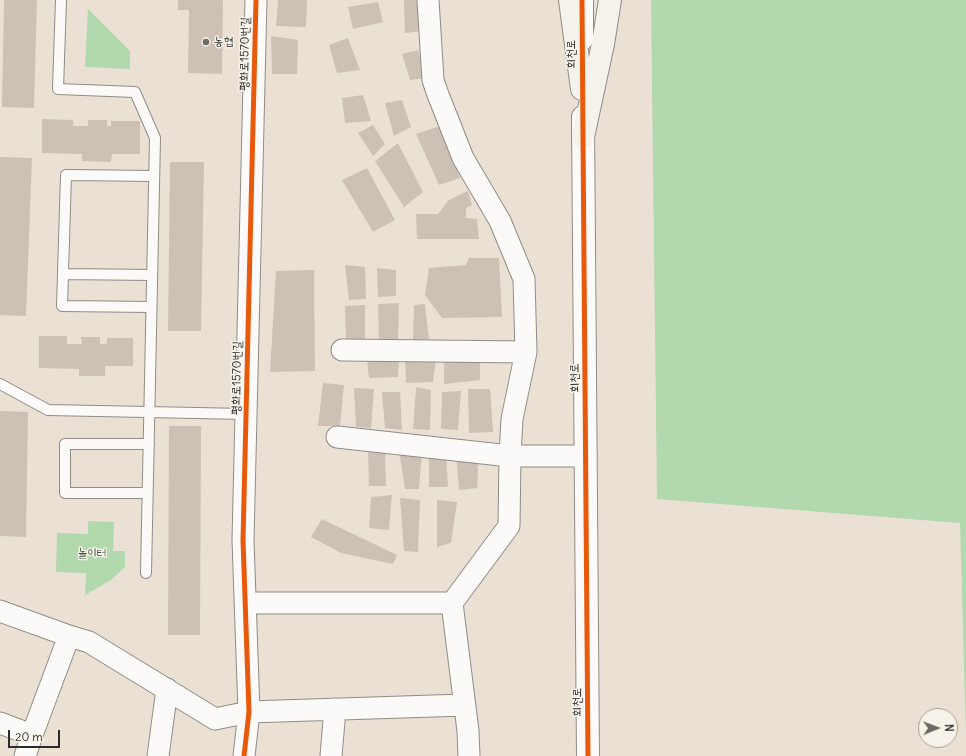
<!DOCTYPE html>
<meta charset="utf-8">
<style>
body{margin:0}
#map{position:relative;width:966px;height:756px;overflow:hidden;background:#eae1d4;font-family:Delius,sans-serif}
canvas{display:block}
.north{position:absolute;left:918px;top:708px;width:40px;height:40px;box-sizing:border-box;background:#f7f3e8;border:1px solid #a5a39c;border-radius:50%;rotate:89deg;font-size:11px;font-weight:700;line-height:16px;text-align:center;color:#2b2b2b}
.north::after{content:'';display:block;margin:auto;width:14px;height:18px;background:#6e6b66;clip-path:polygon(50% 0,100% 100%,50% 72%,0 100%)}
.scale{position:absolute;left:8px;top:730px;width:52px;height:18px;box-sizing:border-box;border:2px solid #2b2b2b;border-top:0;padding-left:5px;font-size:12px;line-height:14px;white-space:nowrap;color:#2b2b2b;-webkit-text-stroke:3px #f7f3e8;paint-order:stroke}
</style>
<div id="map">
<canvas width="966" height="756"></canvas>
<div class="north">N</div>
<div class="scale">20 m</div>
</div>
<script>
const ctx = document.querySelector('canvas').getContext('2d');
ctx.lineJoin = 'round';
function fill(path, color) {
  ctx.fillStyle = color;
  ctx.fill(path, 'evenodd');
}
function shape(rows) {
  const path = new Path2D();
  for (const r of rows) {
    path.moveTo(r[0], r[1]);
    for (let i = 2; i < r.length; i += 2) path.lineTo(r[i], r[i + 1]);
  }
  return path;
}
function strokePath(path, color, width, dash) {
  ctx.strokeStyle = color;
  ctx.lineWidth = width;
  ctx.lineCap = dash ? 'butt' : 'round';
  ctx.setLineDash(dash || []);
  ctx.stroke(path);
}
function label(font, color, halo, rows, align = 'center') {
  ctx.font = font + ' Delius,"Poor Story",sans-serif';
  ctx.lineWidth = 3;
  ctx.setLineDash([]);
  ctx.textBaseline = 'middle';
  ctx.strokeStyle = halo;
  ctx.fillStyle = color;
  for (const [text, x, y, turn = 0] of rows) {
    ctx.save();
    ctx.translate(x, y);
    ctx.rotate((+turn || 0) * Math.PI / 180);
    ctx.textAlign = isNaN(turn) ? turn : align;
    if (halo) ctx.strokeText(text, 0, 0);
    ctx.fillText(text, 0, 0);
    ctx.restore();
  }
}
const green = shape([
 [651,0,966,0,966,736,960,523,657,499],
 [88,9,130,51,130,69,85,67],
 [88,521,114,522,113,551,125,551,125,567,111,580,85,595,86,573,56,572,57,533,88,534]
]);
const building = shape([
 [4,0,37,0,34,108,2,107],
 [178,0,223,0,222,74,188,73,189,10,178,10],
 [278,0,307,0,306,27,276,26],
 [404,0,423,0,424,31,405,33],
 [378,2,383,22,353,29,348,7],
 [271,36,298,40,297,74,272,74],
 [348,38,360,70,337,73,329,45],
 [418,50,426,78,410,80,402,54],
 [363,95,371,121,345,123,342,98],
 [402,100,411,127,394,136,385,103],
 [42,119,73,120,73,126,88,126,88,120,107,120,107,126,111,126,111,121,140,121,140,154,112,154,111,162,82,161,82,154,42,153],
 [373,125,385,144,373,156,358,133],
 [440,126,460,178,439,185,416,134],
 [398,143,423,192,404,207,375,161],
 [0,157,32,158,26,316,0,315],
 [170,162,204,162,201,331,168,331],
 [367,168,395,220,373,232,342,180],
 [468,191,472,205,466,208,466,218,477,219,479,239,417,239,416,214,438,214,449,200],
 [469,258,499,258,502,317,442,318,425,295,429,268,466,265],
 [345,265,365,267,366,299,349,300],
 [377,268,396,270,396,296,378,297],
 [314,270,315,371,270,372,276,271],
 [399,303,398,339,379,340,378,304],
 [425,304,429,339,413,340,414,305],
 [365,305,365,339,346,340,345,306],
 [39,336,67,336,67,344,82,344,81,337,100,337,100,344,107,344,107,338,133,338,133,366,105,366,105,376,79,376,79,369,39,368],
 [405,358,436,359,433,382,406,383],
 [367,359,399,360,398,377,369,378],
 [444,361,480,361,480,380,444,384],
 [323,383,344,385,340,426,318,426],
 [416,387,431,390,430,430,413,429],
 [354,388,374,389,371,428,356,427],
 [468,389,490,389,493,432,469,433],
 [461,391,458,430,441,429,442,392],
 [382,392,400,392,402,430,385,428],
 [0,411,28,412,26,537,0,536],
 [169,426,201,426,200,635,168,635],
 [368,449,385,451,386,486,369,486],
 [399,450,422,450,419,489,405,489],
 [429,451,446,453,448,487,429,487],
 [456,453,479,453,477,488,459,490],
 [392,495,389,530,369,528,371,497],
 [400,498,420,500,418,552,404,551],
 [437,500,457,502,451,543,437,547],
 [322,519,397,555,393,564,341,553,311,537]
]);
const service = shape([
 [61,0,58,89,135,92,155,138,146,573],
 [63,274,152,275],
 [151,307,62,306,66,175,154,176],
 [0,384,48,410,246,414],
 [147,493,65,493,65,444,149,444]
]);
const minor = shape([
 [428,0,433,80,437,92,463,158,500,221,524,279,526,352,512,419,510,456,509,526,452,603],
 [342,350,526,352],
 [337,437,510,456,586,456],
 [245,603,452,603,468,731,469,756],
 [0,611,69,636,89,642,215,719,249,712,464,705],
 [0,723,32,735],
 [25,756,32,735,69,636],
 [158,756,167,689],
 [244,756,249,712,243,540,256,0],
 [331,756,335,709]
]);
const tertiary = shape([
 [582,39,582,0],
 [583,117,588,756]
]);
const secondary = shape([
 [570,0,582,89],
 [583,137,603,44,610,0]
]);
const cycleway = shape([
 [582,0,583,137,588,756],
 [244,756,249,712,243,540,256,0]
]);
const markers = [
 [206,42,4,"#6e6b66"]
];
const poiNames = [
 ["농협",214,42]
];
const streetNames = [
 ["평화로1570번길",245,54,-89],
 ["회천로",572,54,-90],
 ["평화로1570번길",237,378,-89],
 ["회천로",575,378,-91],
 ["회천로",578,702,-90]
];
const parkNames = [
 ["놀이터",92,554]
];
fill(green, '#b2d8ae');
fill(building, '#cdc0b4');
strokePath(service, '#908c85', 12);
strokePath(minor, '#908c85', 23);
strokePath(tertiary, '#908c85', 24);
strokePath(secondary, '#908c85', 24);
strokePath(service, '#fcfaf9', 10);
strokePath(minor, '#fcfaf9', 21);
strokePath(tertiary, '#fcfaf9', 22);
strokePath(secondary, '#f5f1eb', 22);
strokePath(cycleway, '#e8590c', 5);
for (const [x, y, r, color] of markers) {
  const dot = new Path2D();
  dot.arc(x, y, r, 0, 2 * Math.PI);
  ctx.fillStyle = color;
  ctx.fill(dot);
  strokePath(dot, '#f7f3e8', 1.5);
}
label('12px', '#2b2b2b', '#f7f3e8', poiNames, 'left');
label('12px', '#2b2b2b', '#f7f3e8', streetNames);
label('12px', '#415444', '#f7f3e8', parkNames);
</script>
